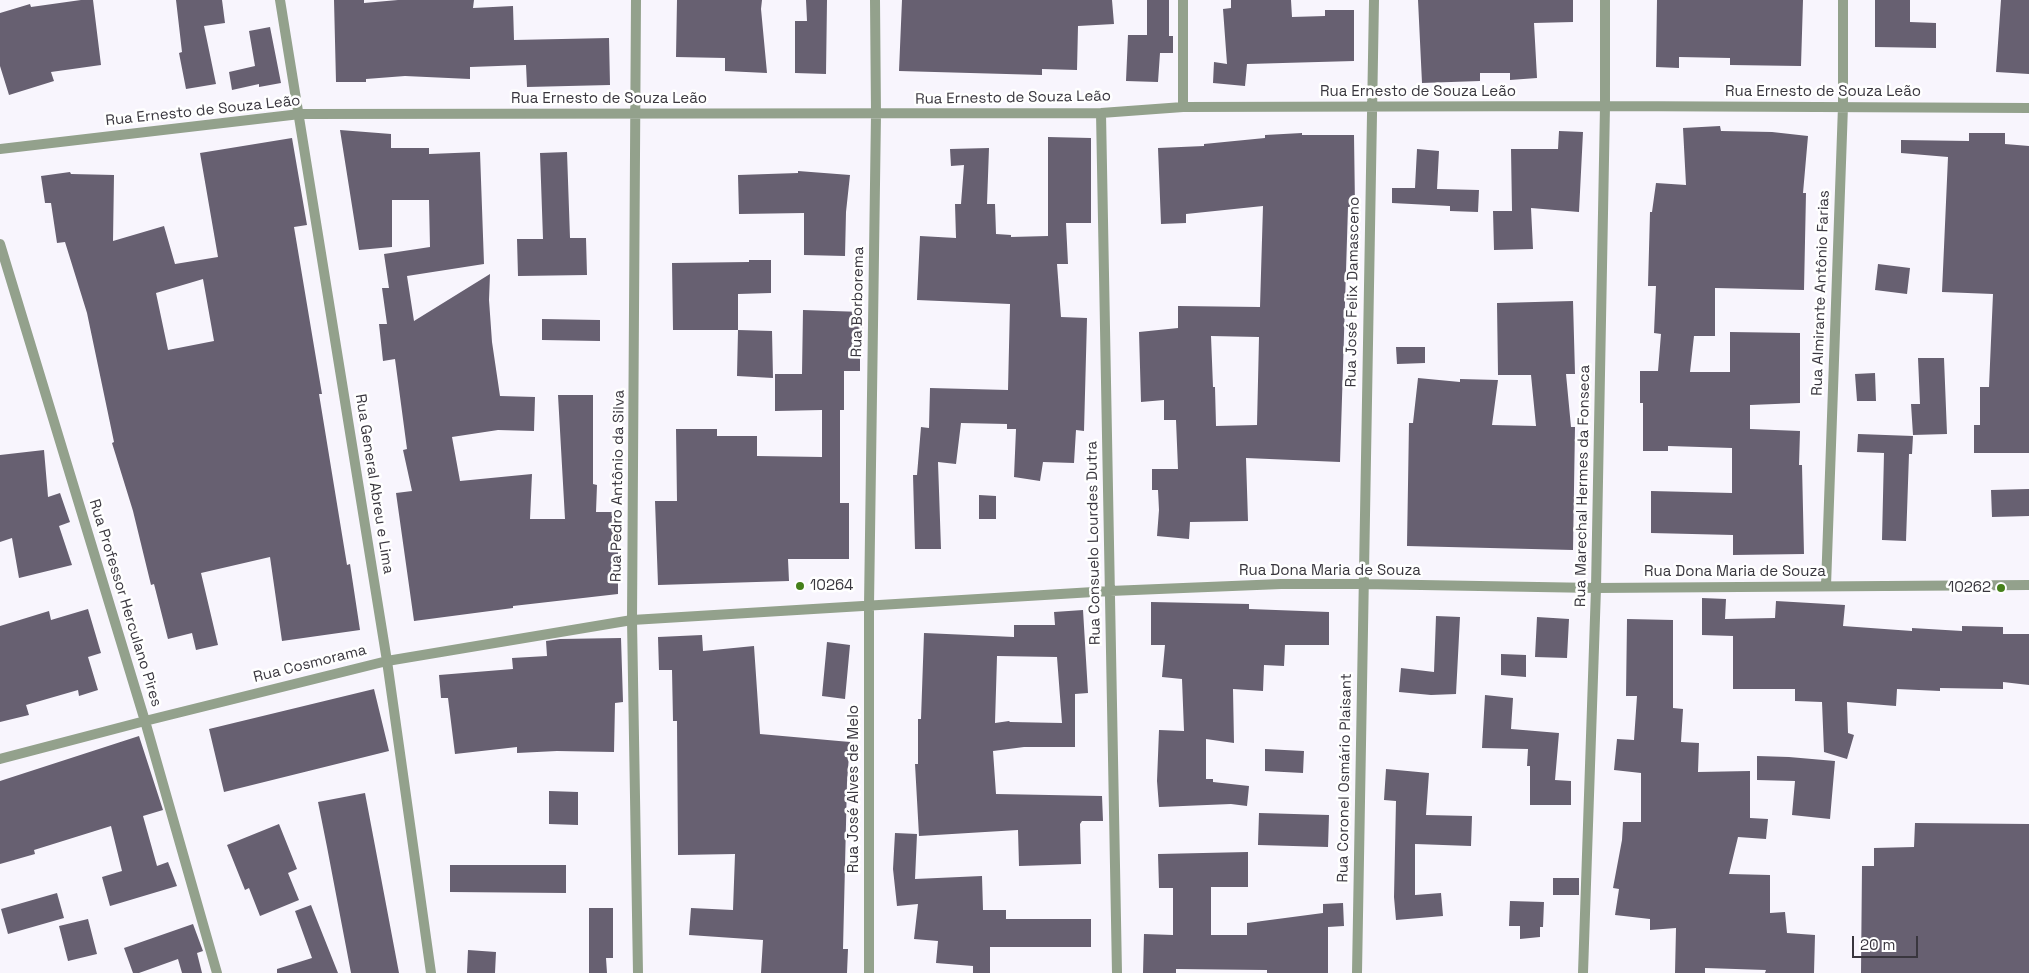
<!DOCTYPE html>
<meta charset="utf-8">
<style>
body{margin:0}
#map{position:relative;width:2029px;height:973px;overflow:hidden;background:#f8f5fd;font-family:"Space Grotesk",sans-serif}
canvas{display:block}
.scale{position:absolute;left:1852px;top:936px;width:66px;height:22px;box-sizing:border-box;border:2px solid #39363e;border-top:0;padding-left:6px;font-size:15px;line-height:18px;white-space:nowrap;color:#39363e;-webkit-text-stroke:4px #fff;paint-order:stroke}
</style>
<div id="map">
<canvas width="2029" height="973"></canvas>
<div class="scale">20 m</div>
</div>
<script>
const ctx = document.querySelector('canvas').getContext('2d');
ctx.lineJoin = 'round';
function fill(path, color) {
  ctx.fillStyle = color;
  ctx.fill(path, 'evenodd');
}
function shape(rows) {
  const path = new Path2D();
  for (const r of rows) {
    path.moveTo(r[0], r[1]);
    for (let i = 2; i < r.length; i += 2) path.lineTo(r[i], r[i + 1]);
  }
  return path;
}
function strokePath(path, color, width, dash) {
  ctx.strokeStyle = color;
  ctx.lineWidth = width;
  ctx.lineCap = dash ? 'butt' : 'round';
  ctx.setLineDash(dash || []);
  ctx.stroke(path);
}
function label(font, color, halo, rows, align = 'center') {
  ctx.font = font + ' "Space Grotesk",sans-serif';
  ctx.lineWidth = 5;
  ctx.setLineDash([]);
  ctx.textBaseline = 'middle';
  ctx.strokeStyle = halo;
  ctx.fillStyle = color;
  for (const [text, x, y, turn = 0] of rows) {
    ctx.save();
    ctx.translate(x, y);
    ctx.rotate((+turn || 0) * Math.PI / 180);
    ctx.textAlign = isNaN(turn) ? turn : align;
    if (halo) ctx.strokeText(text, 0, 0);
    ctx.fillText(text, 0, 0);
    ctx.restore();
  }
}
const building = shape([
 [81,0,93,0,101,65,51,72,54,81,9,95,0,66,0,13,30,4,31,7],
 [176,0,222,0,225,23,204,26,216,84,186,89,179,53,182,52],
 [334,0,364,0,364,3,398,0,474,0,473,8,513,6,514,40,609,38,610,85,527,87,526,65,470,67,470,79,405,76,366,79,366,82,336,82],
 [677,0,762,0,761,9,767,73,725,71,725,58,676,57],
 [806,0,827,0,826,74,795,73,795,21,807,21],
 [902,0,1112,0,1114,24,1078,26,1077,70,1042,69,1042,75,899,71],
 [1147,0,1169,0,1169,36,1173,36,1173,53,1160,53,1158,82,1126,81,1128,35,1147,35],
 [1231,0,1291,0,1292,17,1325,16,1325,10,1354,10,1354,61,1247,64,1245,86,1213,83,1214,62,1227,64,1223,9,1231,8],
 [1418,0,1573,0,1573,22,1534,23,1537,78,1510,80,1510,73,1480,73,1480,81,1422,83],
 [1657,0,1803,0,1801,66,1730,65,1730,58,1679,57,1679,68,1656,67],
 [1875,0,1910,0,1910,22,1936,23,1936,48,1875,47],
 [2001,0,2029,0,2029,74,1996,72],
 [270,27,281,83,259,87,259,84,232,90,229,72,255,66,249,31],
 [1720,126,1721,131,1772,132,1808,136,1803,193,1806,193,1804,290,1715,288,1715,336,1694,336,1690,372,1730,372,1730,332,1800,333,1800,403,1750,405,1750,429,1800,431,1799,465,1802,465,1804,554,1733,555,1733,535,1651,533,1651,491,1732,493,1732,448,1668,446,1668,451,1643,451,1643,403,1640,403,1640,371,1658,371,1661,334,1654,333,1656,286,1648,286,1650,212,1652,212,1656,183,1686,185,1683,128],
 [340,130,391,134,391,148,429,148,429,154,480,152,484,264,407,276,414,321,490,274,489,300,492,342,500,396,535,397,534,431,498,430,452,437,460,481,532,474,530,519,565,519,558,395,593,395,593,484,597,485,596,512,618,512,618,594,513,606,513,608,414,621,396,493,412,491,403,450,407,449,395,359,383,361,379,324,387,324,382,288,389,288,384,254,430,247,429,200,392,200,392,247,359,250],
 [1559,131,1583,132,1579,212,1531,208,1533,249,1494,250,1493,211,1512,211,1511,149,1558,149],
 [1302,133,1302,135,1354,135,1355,207,1348,207,1340,462,1246,458,1248,521,1190,522,1189,539,1157,536,1159,510,1158,490,1152,490,1152,469,1178,469,1176,420,1164,420,1164,400,1141,402,1139,332,1178,328,1178,306,1260,307,1263,206,1186,214,1186,223,1161,224,1158,148,1204,146,1204,144,1265,138,1265,135],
 [1211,336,1259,337,1257,425,1216,426,1215,387,1213,387],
 [1969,133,2005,133,2005,144,2029,146,2029,453,1974,453,1974,425,1980,425,1980,387,1989,387,1993,294,1942,292,1948,157,1901,153,1901,140,1969,141],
 [1048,137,1091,138,1091,223,1066,223,1068,264,1057,264,1061,317,1087,318,1084,431,1076,430,1074,463,1043,462,1040,481,1014,477,1016,429,1007,429,1007,424,961,423,956,464,938,462,941,549,915,549,913,475,917,475,921,427,929,428,930,388,1008,390,1010,304,917,300,920,236,956,238,955,204,961,204,964,165,951,166,950,149,989,148,987,204,995,204,996,234,1011,235,1011,237,1048,236],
 [292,138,307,225,294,227,322,394,319,394,347,565,350,564,360,630,282,641,270,557,201,573,218,645,196,650,192,633,168,639,154,584,151,585,133,511,112,443,114,442,87,313,65,242,57,243,51,203,45,203,41,176,70,172,71,174,114,175,113,241,164,226,175,264,218,257,200,153],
 [203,279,214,341,168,350,156,293],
 [1417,149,1439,151,1437,189,1479,190,1478,212,1450,211,1450,206,1392,203,1392,188,1415,188],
 [567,152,570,238,586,238,587,275,518,276,517,239,543,239,540,153],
 [798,171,850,175,846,212,845,256,804,255,804,213,739,214,738,175,798,173],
 [749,260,771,260,771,293,738,294,738,330,772,331,773,378,737,376,738,330,673,330,672,263,749,262],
 [1878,264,1910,268,1907,294,1875,290],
 [1573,301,1575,374,1566,374,1571,427,1575,427,1573,550,1407,546,1409,423,1413,423,1418,378,1460,382,1460,379,1498,380,1492,425,1536,426,1531,375,1498,375,1497,303],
 [803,310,863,312,862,337,860,337,860,371,844,371,844,410,840,410,840,503,849,503,849,559,788,559,789,581,658,585,655,501,677,501,676,429,717,429,717,436,757,436,757,456,822,457,822,410,775,411,775,374,802,374],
 [542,319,600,320,600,341,542,340],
 [1396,347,1425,347,1425,363,1397,364],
 [1918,358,1944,358,1947,434,1913,435,1911,404,1920,404],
 [1875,373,1876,401,1857,401,1855,374],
 [1858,434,1913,436,1912,454,1909,454,1906,541,1882,540,1884,453,1857,452],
 [44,450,48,497,60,493,70,522,59,526,72,565,19,578,12,538,0,542,0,455],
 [2029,489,2029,516,1992,517,1991,490],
 [979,495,996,496,996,519,979,519],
 [1702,598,1726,599,1725,619,1775,618,1776,601,1845,605,1843,626,1912,631,1912,628,1962,631,1962,626,2003,627,2003,634,2029,634,2029,685,2003,682,2003,689,1940,688,1940,691,1897,689,1896,706,1847,702,1848,733,1854,735,1847,759,1824,752,1822,702,1795,701,1795,689,1733,689,1733,636,1702,635],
 [1151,602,1249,604,1249,609,1329,612,1329,645,1285,645,1284,666,1264,665,1263,691,1233,689,1234,743,1206,739,1206,779,1213,779,1213,782,1249,786,1247,806,1231,804,1159,807,1157,781,1159,730,1184,731,1182,679,1162,677,1165,645,1151,645],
 [88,609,101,653,88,657,98,690,79,696,78,690,26,705,29,715,0,722,0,626,49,611,51,620],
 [1083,610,1088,693,1075,694,1075,747,1024,747,993,751,996,794,1102,796,1103,821,1082,821,1080,824,1081,864,1019,866,1018,830,919,836,915,764,918,764,918,719,921,719,924,633,1014,637,1014,625,1055,625,1054,612],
 [997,656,1057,657,1062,723,1010,722,1009,721,995,723],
 [1436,616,1460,617,1456,694,1431,695,1399,692,1401,668,1434,672],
 [1537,617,1569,619,1567,658,1535,657],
 [1627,619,1673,620,1673,708,1683,709,1681,742,1699,743,1698,772,1750,771,1750,818,1768,819,1766,839,1738,837,1729,874,1770,875,1770,913,1785,912,1787,933,1815,935,1814,973,1765,973,1766,970,1705,968,1705,973,1675,973,1676,928,1650,930,1650,919,1615,915,1619,889,1613,888,1622,840,1623,822,1641,822,1641,773,1614,770,1617,739,1634,740,1637,696,1626,696],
 [702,635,703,651,754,646,760,734,850,742,847,782,843,949,848,949,847,973,761,973,763,940,689,935,691,908,733,910,735,854,678,855,677,721,673,721,672,670,659,670,658,637],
 [621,638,623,702,615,703,614,752,557,751,517,753,517,747,455,754,448,698,441,698,439,675,513,669,512,658,547,656,546,641,560,639],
 [827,642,850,645,845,699,822,696],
 [1501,654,1526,655,1526,677,1501,675],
 [374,689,389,751,224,792,209,729],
 [1485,695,1513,698,1511,729,1559,733,1555,780,1571,781,1571,805,1530,805,1530,766,1527,766,1528,749,1482,748],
 [139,736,163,810,143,816,157,866,168,862,177,886,110,906,102,877,122,871,111,826,34,850,35,854,0,864,0,781],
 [1265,749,1304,751,1303,773,1265,771],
 [1757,756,1789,757,1835,761,1830,819,1792,815,1795,781,1757,780],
 [1386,769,1429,773,1426,815,1472,816,1471,846,1415,844,1415,895,1441,893,1443,916,1396,920,1394,897,1396,801,1384,800],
 [549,791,578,792,578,825,549,824],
 [365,793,399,973,351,973,327,847,318,802],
 [1259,813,1329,815,1328,847,1258,845],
 [1915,823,2029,824,2029,973,1861,973,1862,866,1874,866,1874,848,1914,847],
 [279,824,297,869,288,873,299,900,260,916,249,888,245,890,227,845],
 [895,833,917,834,915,879,982,876,983,910,1006,910,1006,919,1091,919,1091,947,990,947,990,973,973,973,973,966,936,963,938,941,914,939,918,904,897,906,893,869],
 [1248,852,1248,887,1211,887,1211,935,1247,935,1247,923,1323,913,1323,904,1343,903,1344,926,1328,927,1328,973,1267,973,1267,970,1176,969,1176,973,1143,973,1144,934,1173,935,1173,888,1159,888,1158,854],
 [450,865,566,865,566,893,450,892],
 [1553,878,1579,878,1579,895,1553,895],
 [57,893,64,918,8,934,1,909],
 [1510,901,1544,902,1543,927,1540,927,1540,937,1520,939,1520,926,1509,926],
 [311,905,338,973,277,973,277,969,312,958,295,911],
 [589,908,613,908,613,958,606,958,607,973,589,973],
 [88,919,97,954,68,961,59,926],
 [193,924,203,951,197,953,202,973,182,973,178,959,139,973,133,973,124,948],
 [468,950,496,952,495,973,467,973]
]);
const minor = shape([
 [280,0,387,661,431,973],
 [636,0,632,620,638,973],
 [1183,107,1183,0],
 [1101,113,1117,973],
 [0,149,300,114,1101,113,1183,107,1605,106,2029,108],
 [0,244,145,721,217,973],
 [1826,586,1843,106,1843,0],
 [0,759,145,721,387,661,632,620,1110,591,1281,584,1363,584,1596,588,2029,585],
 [869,973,869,605,876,114,875,0],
 [1357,973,1374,0],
 [1583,973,1596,588,1605,106,1605,0]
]);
const markers = [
 [800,586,5,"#45801a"],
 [2001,588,5,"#45801a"]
];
const streetNames = [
 ["Rua Ernesto de Souza Leão",1418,92],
 ["Rua Ernesto de Souza Leão",1823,92],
 ["Rua Ernesto de Souza Leão",1013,98,-1],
 ["Rua Ernesto de Souza Leão",609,99],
 ["Rua Ernesto de Souza Leão",203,111,-6],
 ["Rua José Felix Damasceno",1353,292,-89],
 ["Rua Almirante Antônio Farias",1821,293,-88],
 ["Rua Borborema",858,302,-89],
 ["Rua General Abreu e Lima",374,484,81],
 ["Rua Pedro Antônio da Silva",618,486,-89],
 ["Rua Marechal Hermes da Fonseca",1583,486,-89],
 ["Rua Consuelo Lourdes Dutra",1094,543,-91],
 ["Rua Dona Maria de Souza",1330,571],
 ["Rua Dona Maria de Souza",1735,572],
 ["Rua Professor Herculano Pires",125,603,73],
 ["Rua Cosmorama",310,664,-14],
 ["Rua Coronel Osmário Plaisant",1345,778,-89],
 ["Rua José Alves de Melo",854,789,-90]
];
const poiNames = [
 ["10264",810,586],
 ["10262",1991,588,"right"]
];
fill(building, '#676071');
strokePath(minor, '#93a18c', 10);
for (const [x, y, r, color] of markers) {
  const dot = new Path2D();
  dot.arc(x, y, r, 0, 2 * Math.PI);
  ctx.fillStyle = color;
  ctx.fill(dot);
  strokePath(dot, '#fff', 2);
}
label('15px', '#39363e', '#fff', streetNames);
label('15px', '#39363e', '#fff', poiNames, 'left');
</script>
